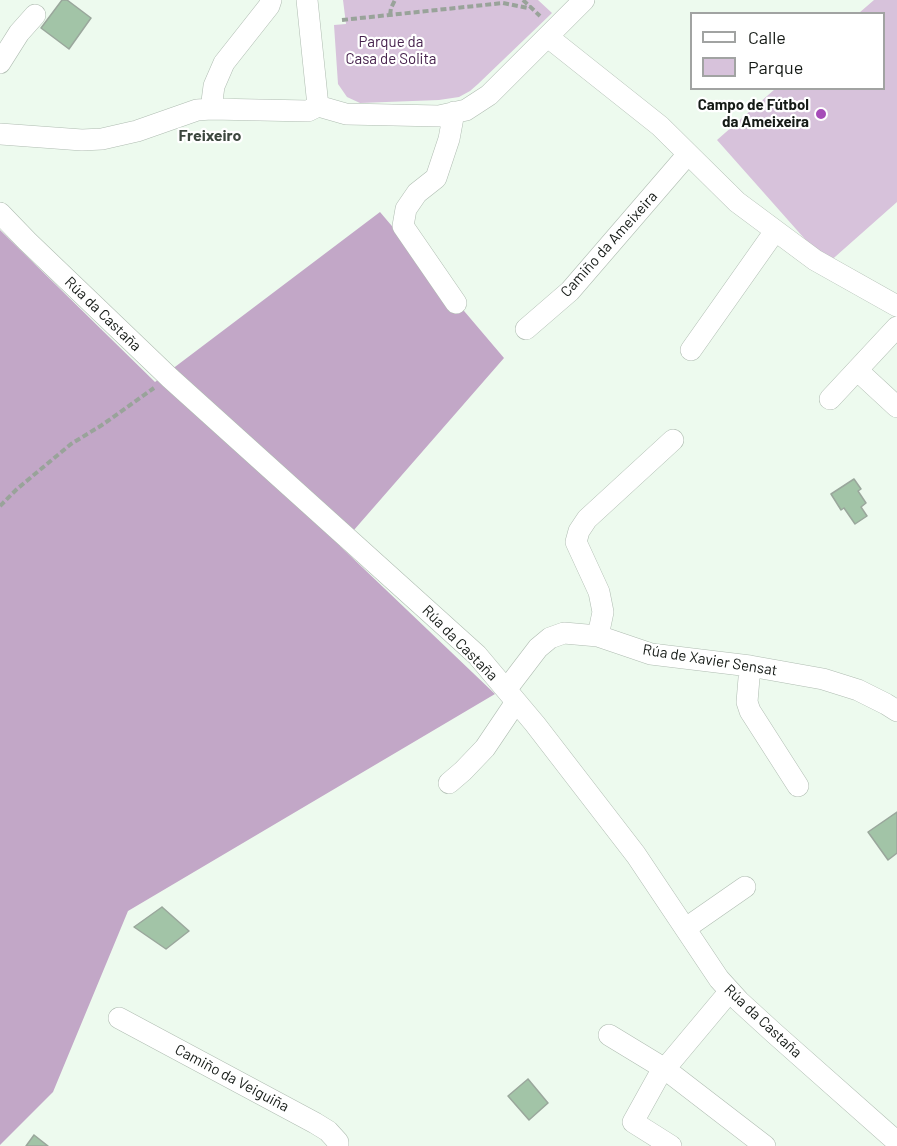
<!DOCTYPE html>
<meta charset="utf-8">
<style>
body{margin:0}
#map{position:relative;width:897px;height:1146px;overflow:hidden;background:#edfaee;font-family:Barlow,sans-serif}
canvas{display:block}
.legend{position:absolute;left:690px;top:12px;width:195px;height:78px;box-sizing:border-box;background:#fff;border:2px solid #a1a3a2;margin:0;padding:8px 10px;list-style:none;font-size:18px;color:#151a16}
.legend li{display:flex;align-items:center;gap:12px;height:30px}
.legend b{width:30px;border:2px solid #a1a3a2}
</style>
<div id="map">
<canvas width="897" height="1146"></canvas>
<ul class="legend">
<li><b style="height:8px;background:#fff"></b>Calle</li>
<li><b style="height:16px;background:#d7c2db"></b>Parque</li>
</ul>
</div>
<script>
const ctx = document.querySelector('canvas').getContext('2d');
ctx.lineJoin = 'round';
function fill(path, color) {
  ctx.fillStyle = color;
  ctx.fill(path, 'evenodd');
}
function shape(rows) {
  const path = new Path2D();
  for (const r of rows) {
    path.moveTo(r[0], r[1]);
    for (let i = 2; i < r.length; i += 2) path.lineTo(r[i], r[i + 1]);
  }
  return path;
}
function strokePath(path, color, width, dash) {
  ctx.strokeStyle = color;
  ctx.lineWidth = width;
  ctx.lineCap = dash ? 'butt' : 'round';
  ctx.setLineDash(dash || []);
  ctx.stroke(path);
}
function label(font, color, halo, rows, align = 'center') {
  ctx.font = font + ' Barlow,sans-serif';
  ctx.lineWidth = 4.5;
  ctx.setLineDash([]);
  ctx.textBaseline = 'middle';
  ctx.strokeStyle = halo;
  ctx.fillStyle = color;
  for (const [text, x, y, turn = 0] of rows) {
    ctx.save();
    ctx.translate(x, y);
    ctx.rotate((+turn || 0) * Math.PI / 180);
    ctx.textAlign = isNaN(turn) ? turn : align;
    if (halo) ctx.strokeText(text, 0, 0);
    ctx.fillText(text, 0, 0);
    ctx.restore();
  }
}
const green = shape([
 [343,0,538,0,552,13,478,84,470,91,459,97,439,100,360,103,347,97,338,84,334,25,346,24],
 [874,0,897,0,897,202,827,264,717,140,775,89,884,88,884,14,859,13]
]);
const forest = shape([
 [380,212,504,358,340,546,495,694,128,911,53,1092,0,1145,0,230,155,382]
]);
const building = shape([
 [62,0,67,0,91,18,69,49,41,28,62,0],
 [854,479,861,489,858,491,866,503,861,507,867,516,855,524,844,508,841,510,831,494,854,479],
 [897,812,897,853,888,860,868,832,897,812],
 [162,907,189,931,166,949,134,927,162,907],
 [528,1079,548,1103,529,1120,508,1096,528,1079],
 [34,1135,48,1146,26,1146,34,1135]
]);
const path = shape([
 [523,0,540,16],
 [390,15,391,8,395,0],
 [342,20,503,3,528,8,531,7],
 [0,506,17,489,71,444,102,425,154,388]
]);
const minor = shape([
 [307,0,318,106],
 [548,37,660,126,737,202,815,260,897,306],
 [0,63,19,33,35,15],
 [211,109,214,86,224,63,269,6,271,0],
 [454,112,449,139,436,178,417,193,406,209,403,226,456,303],
 [0,134,82,140,102,139,137,131,197,110,211,109,308,111,318,106,346,114,439,116,466,110,489,95,584,0],
 [0,213,27,241,170,378,477,655,535,724,636,855,719,979,739,1001,774,1033,897,1142],
 [526,329,570,291,688,154],
 [691,350,775,231],
 [857,370,897,407],
 [830,399,897,327],
 [598,636,603,612,599,592,576,542,579,531,587,519,673,440],
 [750,666,747,702,750,711,798,786],
 [506,688,509,686,538,648,550,638,564,633,598,636,651,654,750,666,823,679,858,690,886,704,897,711],
 [449,783,463,771,485,748,516,702],
 [686,928,745,887],
 [119,1018,315,1123,328,1131,338,1142,338,1146],
 [609,1035,665,1069,765,1146],
 [671,1146,633,1122,658,1077,730,991]
]);
const markers = [
 [821,114,6,"#a64cb8"]
];
const parkNames = [
 ["Parque da",391,42],
 ["Casa de Solita",391,59]
];
const poiNames = [
 ["Campo de Fútbol",809,105],
 ["da Ameixeira",809,122]
];
const streetNames = [
 ["Camiño da Ameixeira",609,244,-48],
 ["Rúa da Castaña",103,314,44],
 ["Rúa da Castaña",460,643,45],
 ["Rúa de Xavier Sensat",710,660,9],
 ["Rúa da Castaña",763,1021,43],
 ["Camiño da Veiguiña",232,1078,28]
];
const neighbourhoodNames = [
 ["Freixeiro",210,136]
];
fill(green, '#d7c2db');
fill(forest, '#c2a7c7');
fill(building, '#a2c4a7');
strokePath(building, '#9aa79c', 1.5);
strokePath(minor, '#afbcb1', 22);
strokePath(path, '#99a39a', 4, [6, 3]);
strokePath(minor, '#fff', 21);
for (const [x, y, r, color] of markers) {
  const dot = new Path2D();
  dot.arc(x, y, r, 0, 2 * Math.PI);
  ctx.fillStyle = color;
  ctx.fill(dot);
  strokePath(dot, '#fff', 2);
}
label('15px', '#46224d', '#fff', parkNames);
label('bold 15px', '#151a16', '#fff', poiNames, 'right');
label('15px', '#151a16', '#fff', streetNames);
label('bold 16px', '#3c473e', '#fff', neighbourhoodNames);
</script>
